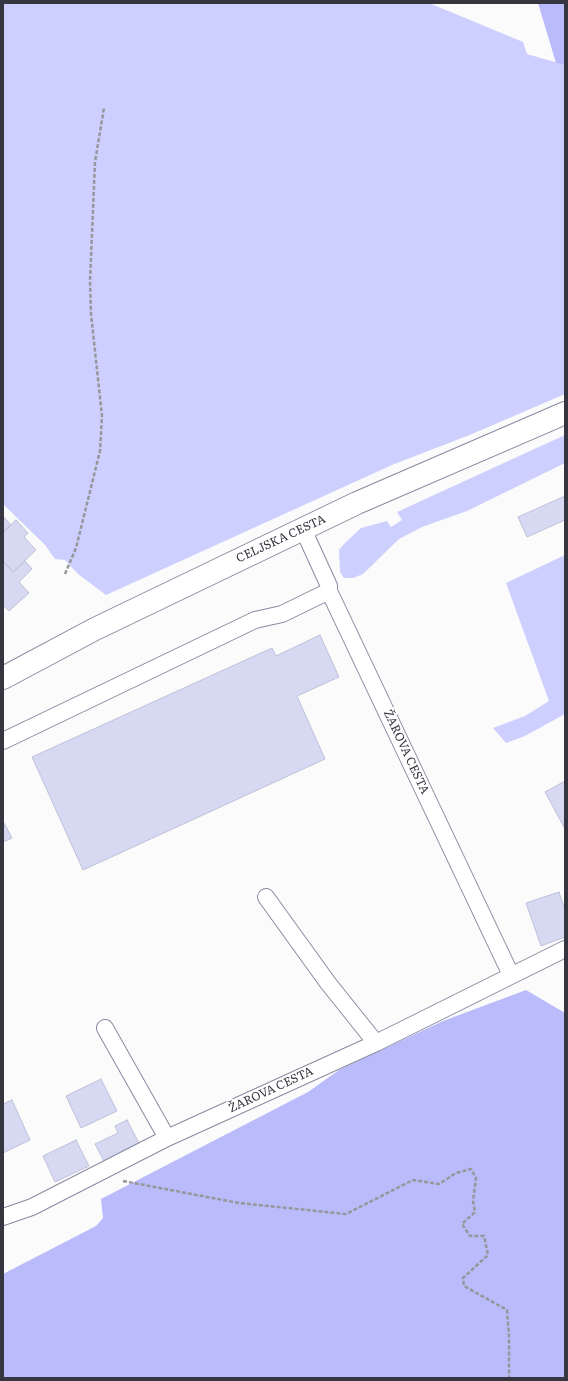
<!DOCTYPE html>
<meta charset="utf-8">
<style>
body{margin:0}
#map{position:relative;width:568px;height:1381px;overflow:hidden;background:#fbfbfb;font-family:Literata,serif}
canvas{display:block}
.frame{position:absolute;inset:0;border:4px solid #35363f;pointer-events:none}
</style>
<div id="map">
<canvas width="568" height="1381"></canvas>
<div class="frame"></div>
</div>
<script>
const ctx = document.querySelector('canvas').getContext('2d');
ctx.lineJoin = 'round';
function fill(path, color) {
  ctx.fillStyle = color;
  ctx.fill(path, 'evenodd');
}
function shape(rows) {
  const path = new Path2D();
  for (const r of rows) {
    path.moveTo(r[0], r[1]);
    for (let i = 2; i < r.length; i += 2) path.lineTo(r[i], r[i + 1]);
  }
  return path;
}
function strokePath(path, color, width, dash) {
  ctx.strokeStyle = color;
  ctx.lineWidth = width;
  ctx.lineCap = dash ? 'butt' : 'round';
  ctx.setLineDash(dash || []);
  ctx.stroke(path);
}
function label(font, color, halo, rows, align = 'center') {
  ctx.font = font + ' Literata,serif';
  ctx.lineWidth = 3.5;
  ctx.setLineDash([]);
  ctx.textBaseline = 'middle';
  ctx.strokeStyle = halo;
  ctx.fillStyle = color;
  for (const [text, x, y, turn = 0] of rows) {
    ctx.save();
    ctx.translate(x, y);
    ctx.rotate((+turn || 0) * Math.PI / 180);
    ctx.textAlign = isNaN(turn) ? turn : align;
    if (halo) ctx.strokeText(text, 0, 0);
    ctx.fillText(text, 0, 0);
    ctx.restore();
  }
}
const green = shape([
 [3,3,429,3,523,42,527,54,565,65,565,394,472,434,392,465,106,595,78,574,65,560,55,559,45,545,3,504],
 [565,435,565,463,467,511,422,527,399,539,363,574,353,578,344,578,340,572,339,550,345,543,361,528,387,521,391,527,402,520,397,512],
 [565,555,565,714,525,736,506,743,493,728,525,716,549,701,506,583]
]);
const forest = shape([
 [538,3,565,3,565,65,556,63],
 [526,990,565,1013,565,1378,3,1378,3,1274,96,1226,103,1218,101,1199,308,1092,339,1070,443,1021]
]);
const building = shape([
 [565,496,565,520,527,537,518,517,565,496],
 [3,516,11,525,3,532,3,516],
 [16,520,28,533,24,537,36,550,13,572,4,562,3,563,3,532,16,520],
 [25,561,32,569,19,582,29,593,9,611,3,605,3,563,4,562,13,572,25,561],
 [320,635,339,677,297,696,325,759,83,870,32,757,272,648,276,656,320,635],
 [565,781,565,829,545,792,565,781],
 [3,821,12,838,3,842,3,821],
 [559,892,565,910,565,937,541,946,526,903,559,892],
 [101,1079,117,1111,81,1128,66,1096,101,1079],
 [12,1100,30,1140,3,1153,3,1104,12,1100],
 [127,1120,139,1143,104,1161,95,1144,118,1133,115,1126,127,1120],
 [76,1140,89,1166,55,1182,43,1156,76,1140]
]);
const path = shape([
 [65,574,76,548,100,451,102,416,91,314,90,281,95,162,104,108],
 [123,1181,239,1203,346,1214,413,1180,439,1184,456,1173,471,1169,476,1178,473,1201,475,1212,462,1224,470,1236,484,1236,488,1255,463,1278,464,1286,507,1310,509,1336,509,1378]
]);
const minor = shape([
 [303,529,329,586,329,591,511,975],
 [3,741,255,620,282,614,329,591],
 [266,897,328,983,376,1043],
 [105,1028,167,1138],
 [3,1217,32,1207,167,1138,376,1043,565,949]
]);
const primary = shape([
 [3,678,95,629,357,503,565,413]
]);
const streetNames = [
 ["CELJSKA CESTA",281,539,-25],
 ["ŽAROVA CESTA",406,752,65],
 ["ŽAROVA CESTA",271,1090,-25]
];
fill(green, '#cdcffe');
fill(forest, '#b9bbfb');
fill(building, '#d7d9f2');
strokePath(building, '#bec0d8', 1);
strokePath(minor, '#898aa1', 18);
strokePath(primary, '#898aa1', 24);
strokePath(path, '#96979b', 2.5, [4, 2]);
strokePath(minor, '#fff', 16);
strokePath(primary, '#fff', 22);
label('12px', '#35363f', '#fff', streetNames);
</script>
